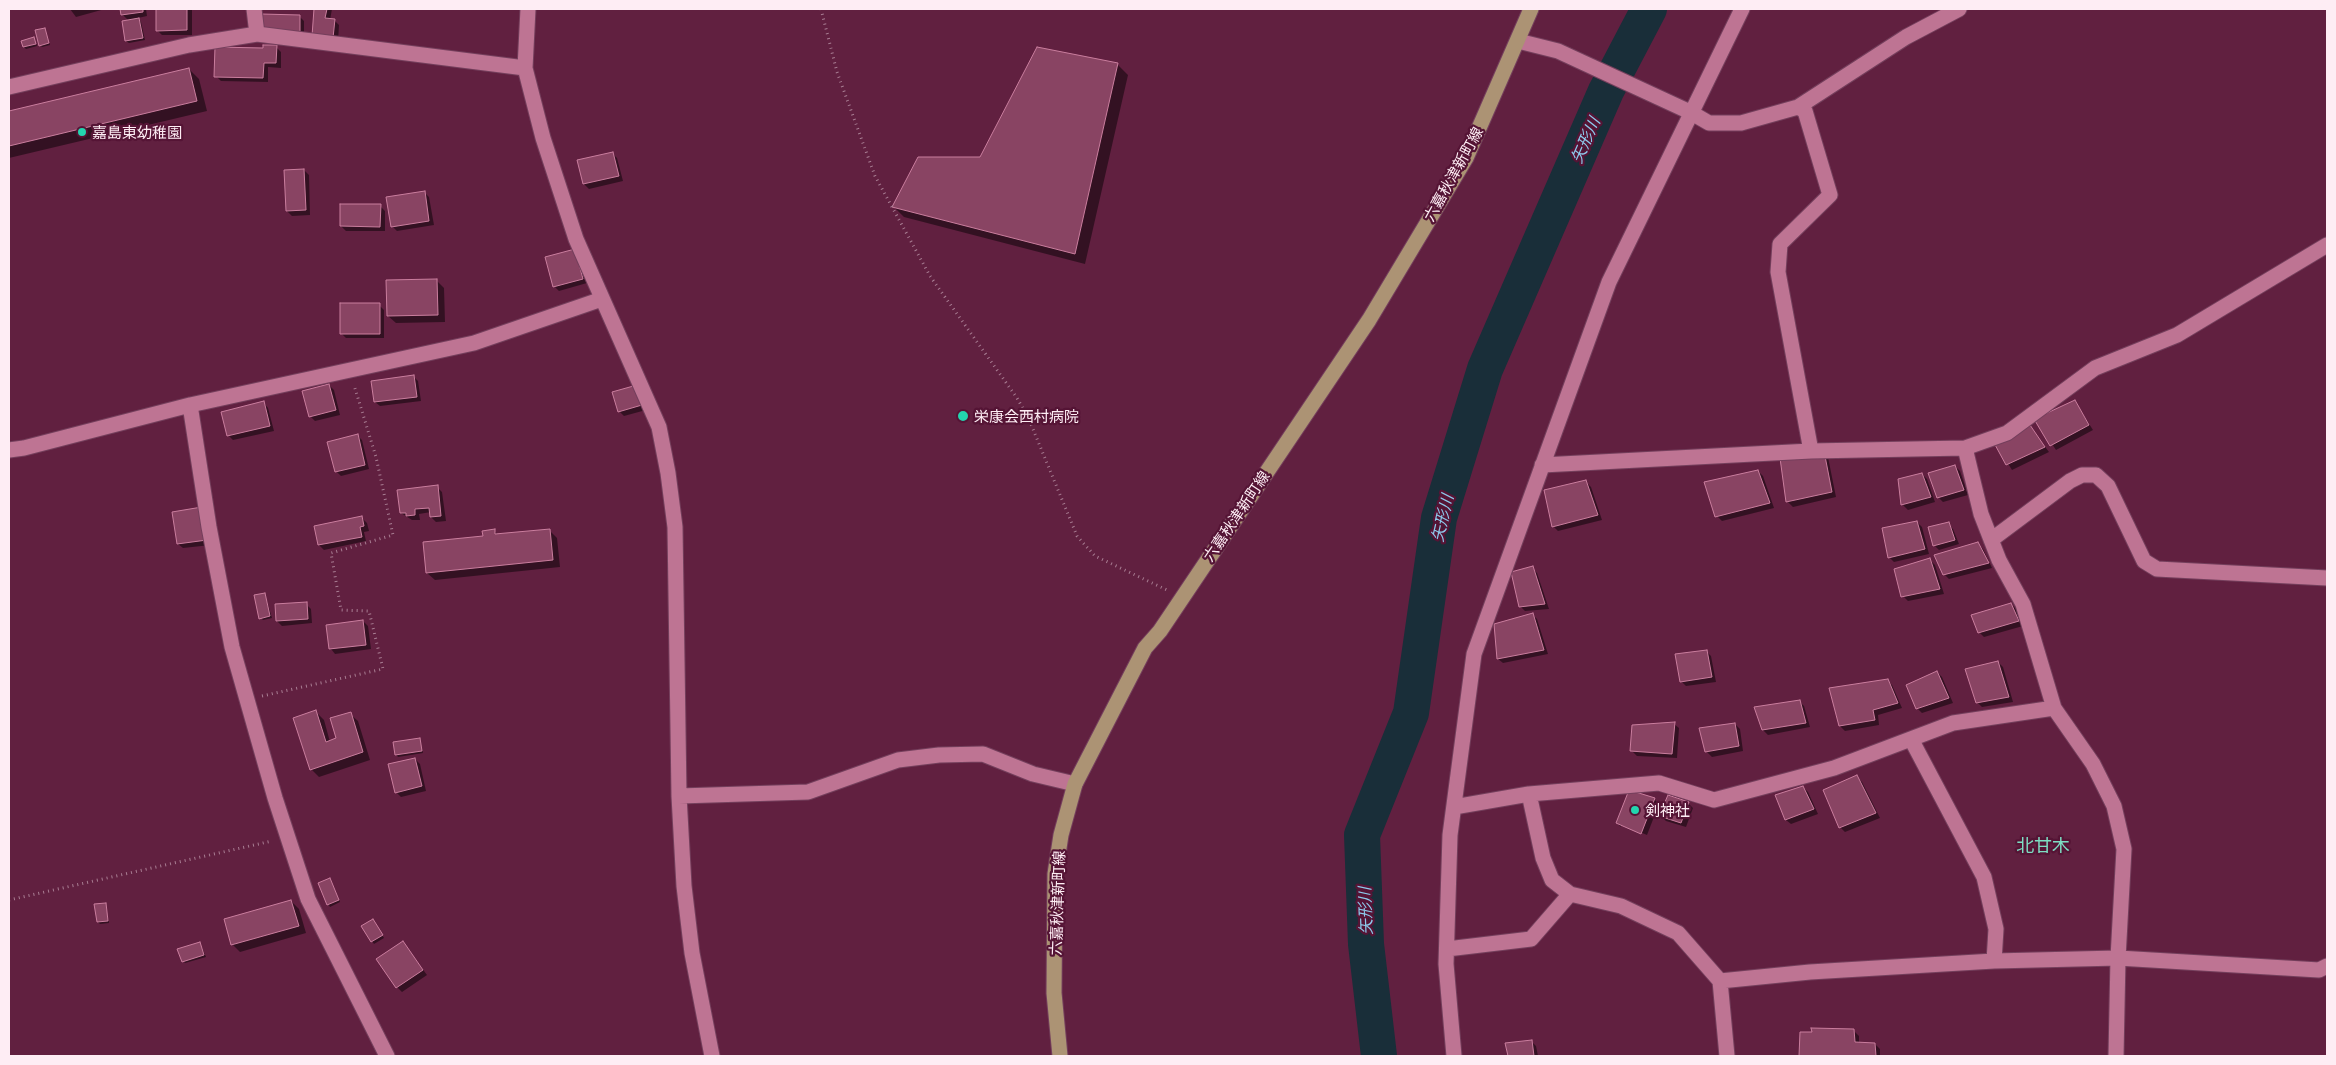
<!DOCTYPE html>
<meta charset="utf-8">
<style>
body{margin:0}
#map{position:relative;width:2336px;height:1065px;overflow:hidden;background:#612040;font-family:Georgia,serif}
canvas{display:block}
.frame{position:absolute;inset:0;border:10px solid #feedf4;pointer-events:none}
</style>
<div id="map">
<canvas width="2336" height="1065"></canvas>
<div class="frame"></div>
</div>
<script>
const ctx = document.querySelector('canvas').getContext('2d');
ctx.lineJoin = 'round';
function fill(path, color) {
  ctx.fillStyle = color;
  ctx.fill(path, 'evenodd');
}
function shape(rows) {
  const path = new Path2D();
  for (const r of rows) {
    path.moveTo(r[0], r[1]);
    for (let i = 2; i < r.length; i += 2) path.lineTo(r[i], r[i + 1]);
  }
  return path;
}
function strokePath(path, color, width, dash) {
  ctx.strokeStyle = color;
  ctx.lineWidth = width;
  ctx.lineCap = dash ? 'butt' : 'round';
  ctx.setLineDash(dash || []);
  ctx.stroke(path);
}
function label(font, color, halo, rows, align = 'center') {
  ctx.font = font + ' Georgia,"Noto Sans JP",serif';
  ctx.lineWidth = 4.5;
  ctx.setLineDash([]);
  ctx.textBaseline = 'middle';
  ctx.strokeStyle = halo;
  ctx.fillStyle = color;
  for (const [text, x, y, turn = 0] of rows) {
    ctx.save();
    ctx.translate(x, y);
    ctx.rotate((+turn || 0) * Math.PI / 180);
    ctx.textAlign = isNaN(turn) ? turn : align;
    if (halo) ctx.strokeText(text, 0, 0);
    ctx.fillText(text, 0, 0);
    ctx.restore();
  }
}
const shadow = shape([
 [70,9,105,9,76,17],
 [121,9,146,9,147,16,138,18,141,22,145,40,129,43,126,41,123,22,129,21,122,14],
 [157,9,192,9,192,35,162,35,157,30],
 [315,9,332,9,330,20,334,20,339,25,338,42,313,35],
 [299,16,304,21,304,36,267,36],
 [44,29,50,45,42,47,40,45],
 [34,39,37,46,26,49,24,47],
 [276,47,281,52,281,68,268,67,268,82,221,81,216,76,265,50],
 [1038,49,1118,65,1128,75,1085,264,904,217,894,207,981,158],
 [189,69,199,79,207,111,9,158,9,112],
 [612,153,617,158,623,181,589,189,584,184],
 [304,170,309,175,310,215,292,216,287,211],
 [424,192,429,197,434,225,397,231,392,226],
 [380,206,385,211,385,231,346,231,341,226],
 [579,255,587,283,559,291,554,286],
 [436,280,444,288,445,322,396,323,388,316],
 [379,305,384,310,384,338,346,338,341,333],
 [413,376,418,381,421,401,380,406,375,402],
 [329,385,334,390,340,415,315,421,310,416],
 [636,387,646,410,624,416,619,411],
 [2075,402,2093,430,2056,450,2036,420],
 [264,403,268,408,274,431,233,440,228,435],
 [2030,427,2049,452,2012,470,1994,441],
 [357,435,362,440,369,469,341,476,336,471],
 [1828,457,1836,497,1793,507,1788,502,1781,459],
 [1955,466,1960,471,1968,495,1943,502,1938,497],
 [1758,471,1763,476,1774,508,1722,521,1717,516],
 [1922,474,1927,479,1935,502,1908,510,1903,505,1899,480],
 [1586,482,1591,487,1602,520,1558,531,1553,526],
 [437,487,442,492,446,521,436,522,431,517,431,512,419,514,420,520,412,520,401,513],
 [174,513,211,545,183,548,178,544],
 [362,518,367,523,369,531,364,532,366,541,324,550,319,545],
 [1917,522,1922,527,1929,554,1894,562,1889,557],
 [1948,524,1953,529,1959,544,1939,550,1934,545],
 [549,530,557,538,560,567,435,580,427,573,494,531,499,535],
 [1978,544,1983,549,1992,568,1949,579,1944,574],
 [1930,560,1935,565,1944,594,1908,601,1903,596],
 [1532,568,1537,573,1549,609,1525,611,1520,606],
 [265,594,272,618,263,620,261,618],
 [306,604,311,609,312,623,282,626,277,621],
 [2011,604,2016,609,2023,626,1984,637,1979,632],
 [1532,614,1537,619,1548,654,1503,663,1498,659],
 [363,621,368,626,371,649,335,654,331,649],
 [1706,651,1711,656,1716,682,1686,686,1681,681],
 [1998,662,2003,667,2013,702,1982,707,1977,702],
 [1937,672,1942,677,1953,703,1922,713,1917,708],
 [1887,680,1892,685,1902,708,1878,715,1879,725,1845,731,1840,726],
 [1799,701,1804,706,1810,727,1768,735,1763,730],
 [316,712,324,720,330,742,338,739,350,714,358,721,370,760,319,777,311,769],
 [1674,724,1679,728,1677,758,1637,756,1632,751],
 [1735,724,1740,729,1743,751,1712,757,1707,752],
 [419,739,423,753,398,757,396,754],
 [415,759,420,764,426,791,401,797,396,792],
 [1857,777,1862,782,1880,818,1845,832,1840,827],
 [1803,787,1808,792,1818,814,1791,824,1786,820],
 [1654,799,1659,804,1647,835,1621,824,1621,827,1617,823],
 [1688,803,1693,808,1686,827,1666,821,1661,816],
 [330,879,340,902,330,907,328,904],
 [291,901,299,909,306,933,240,952,232,944],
 [105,904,109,923,100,924,98,922],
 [375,923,384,938,374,944,363,927],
 [200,943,206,957,185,963,183,961],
 [403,943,427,975,402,992,397,987],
 [1854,1031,1859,1036,1859,1044,1875,1044,1880,1049,1880,1056,1800,1056,1801,1033],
 [1531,1041,1536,1046,1538,1056,1509,1056,1507,1044]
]);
const river = shape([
 [1379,1056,1366,944,1362,835,1411,713,1439,518,1485,369,1606,91,1649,9]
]);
const building = shape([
 [120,9,143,9,143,12,121,15,120,9],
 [156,9,187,9,187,30,156,31,156,9],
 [314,9,327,9,325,18,335,19,333,38,312,36,314,9],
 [261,14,300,15,300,32,260,31,261,14],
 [139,18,143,38,125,41,122,21,139,18],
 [45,28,49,43,39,46,35,30,45,28],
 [34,37,36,44,23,47,21,41,34,37],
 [263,45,277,45,276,63,264,63,263,78,214,77,215,47,263,48,263,45],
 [1037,47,1118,63,1075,254,892,207,918,157,980,157,1037,47],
 [189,68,197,101,9,146,9,111,189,68],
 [613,152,619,176,583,184,577,160,613,152],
 [304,169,306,210,286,211,284,170,304,169],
 [425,191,429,221,391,227,386,197,425,191],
 [340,204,381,204,380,227,340,226,340,204],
 [575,249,583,279,553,287,545,257,575,249],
 [437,279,438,315,387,316,386,280,437,279],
 [340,303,380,303,380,334,340,334,340,303],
 [414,375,417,397,374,402,371,381,414,375],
 [329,384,336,410,309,417,302,391,329,384],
 [637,385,642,405,618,412,612,392,637,385],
 [2075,400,2089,425,2050,446,2034,419,2075,400],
 [264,401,270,426,227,436,221,412,264,401],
 [2030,425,2045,447,2006,465,1993,441,2030,425],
 [358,434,365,465,335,472,327,442,358,434],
 [1824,451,1832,492,1786,502,1780,458,1824,451],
 [1955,465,1964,490,1937,498,1928,473,1955,465],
 [1758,470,1770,503,1715,517,1704,482,1758,470],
 [1922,473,1931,497,1901,505,1898,479,1922,473],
 [1586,480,1598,515,1552,527,1544,490,1586,480],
 [438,485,441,516,430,517,429,508,415,509,415,515,406,516,406,513,400,513,397,490,438,485],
 [202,507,207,540,177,544,172,512,202,507],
 [362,516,364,526,360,527,362,537,318,545,314,526,362,516],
 [1917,521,1925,549,1888,558,1882,528,1917,521],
 [1949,522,1955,540,1933,546,1928,527,1949,522],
 [495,529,495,534,550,529,553,560,426,573,423,542,483,536,482,531,495,529],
 [1978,542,1989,563,1943,575,1934,555,1978,542],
 [1930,558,1940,589,1901,597,1894,569,1930,558],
 [1533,566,1545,604,1519,607,1511,572,1533,566],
 [265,593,270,616,259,619,254,595,265,593],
 [307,602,308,619,276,621,275,604,307,602],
 [2011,603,2019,621,1978,633,1971,615,2011,603],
 [1533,613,1544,650,1497,659,1494,624,1533,613],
 [363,620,366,645,329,649,326,625,363,620],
 [1707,650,1712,677,1680,682,1675,654,1707,650],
 [1998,661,2009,697,1976,703,1965,669,1998,661],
 [1937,671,1949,698,1916,709,1906,685,1937,671],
 [1888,679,1898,703,1873,710,1875,720,1839,726,1829,688,1888,679],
 [1800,700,1806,723,1762,730,1754,707,1800,700],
 [316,710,326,742,336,738,330,718,351,712,363,752,310,770,293,718,316,710],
 [1675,722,1672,754,1630,751,1632,725,1675,722],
 [1735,723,1739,746,1705,752,1699,728,1735,723],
 [420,738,422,751,395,755,393,742,420,738],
 [415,758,422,786,395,793,388,764,415,758],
 [1857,775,1876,813,1839,828,1823,790,1857,775],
 [1803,786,1814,809,1785,820,1775,795,1803,786],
 [1629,790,1655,798,1641,834,1616,823,1629,790],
 [1668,795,1689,802,1681,823,1659,816,1668,795],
 [330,878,339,900,327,905,318,883,330,878],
 [291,900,299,926,231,945,224,919,291,900],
 [106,903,108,921,97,922,94,904,106,903],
 [373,919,383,935,371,942,361,926,373,919],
 [403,941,423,970,396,988,376,959,403,941],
 [200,942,204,955,182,962,177,949,200,942],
 [1811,1028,1854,1029,1855,1042,1875,1043,1876,1056,1799,1056,1800,1032,1812,1032,1811,1028],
 [1532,1040,1534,1056,1508,1056,1505,1043,1532,1040]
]);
const path = shape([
 [821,9,837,72,875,176,930,276,1017,398,1028,417,1077,536,1095,556,1167,590],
 [262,696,383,669,369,611,341,610,331,553,393,535,376,457,354,385],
 [9,900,272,841]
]);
const minor = shape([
 [254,9,257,34],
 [528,9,525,68,543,138,576,239,659,427,668,473,675,527,679,796,684,886,692,953,712,1056],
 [1518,41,1558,51,1690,112,1709,123,1741,123,1798,107,1906,37,1959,9],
 [9,87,189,45,257,34,525,68],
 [1798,107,1805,111,1830,195,1780,244,1778,272,1811,451],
 [190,405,209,527,232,647,275,798,308,899,387,1056],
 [9,450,24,448,190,405,474,343,602,299],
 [1542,465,1811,451,1965,448,2007,433,2095,368,2177,335,2327,245],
 [1991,540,2070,481,2082,475,2096,475,2108,486,2144,561,2157,569,2327,578],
 [1911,739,1984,877,1996,929,1994,961],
 [1529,794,1543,858,1552,880,1570,894,1621,906,1678,933,1720,981,1810,972,1994,961,2118,958,2124,849,2114,806,2093,764,2054,708,2023,604,1999,560,1981,514,1965,448],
 [679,796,808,792,898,760,939,755,983,754,1033,774,1075,784],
 [1454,807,1529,794,1659,783,1714,800,1834,768,1953,723,2054,708],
 [1447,949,1531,939,1570,894],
 [1720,981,1727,1056],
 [1454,1056,1446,964,1450,835,1474,654,1609,282,1742,9],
 [2116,1056,2118,958,2319,970,2327,966]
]);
const major = shape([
 [1060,1056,1054,993,1055,874,1061,835,1075,784,1145,648,1160,631,1369,320,1466,158,1531,9]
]);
const markers = [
 [82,132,5,"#23d5af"],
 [963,416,6,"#23d5af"],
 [1635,810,5,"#23d5af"]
];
const poiNames = [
 ["嘉島東幼稚園",92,132],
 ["栄康会西村病院",974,416],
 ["剣神社",1645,810]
];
const streetNames = [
 ["六嘉秋津新町線",1453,174,-61],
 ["六嘉秋津新町線",1236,516,-56],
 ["六嘉秋津新町線",1057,903,-88]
];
const waterNames = [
 ["矢形川",1585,140,-66],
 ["矢形川",1442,518,-77],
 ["矢形川",1365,911,-92]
];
const quarterNames = [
 ["北甘木",2043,845]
];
fill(shadow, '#0007');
strokePath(river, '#192e39', 36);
fill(building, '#894463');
strokePath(building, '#ca7e9e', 1);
strokePath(minor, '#743f5c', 17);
strokePath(major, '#743f5c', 17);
strokePath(path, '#a87d92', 3, [1, 4]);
strokePath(minor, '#be7493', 15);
strokePath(major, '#ac9374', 15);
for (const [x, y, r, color] of markers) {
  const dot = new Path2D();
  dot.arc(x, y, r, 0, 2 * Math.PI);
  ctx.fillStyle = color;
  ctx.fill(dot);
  strokePath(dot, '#551435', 2);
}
label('15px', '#feedf4', '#551435', poiNames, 'left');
label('15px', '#feedf4', '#551435', streetNames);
label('italic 16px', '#8dcaeb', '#551435', waterNames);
label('18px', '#7edec3', '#551435', quarterNames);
</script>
